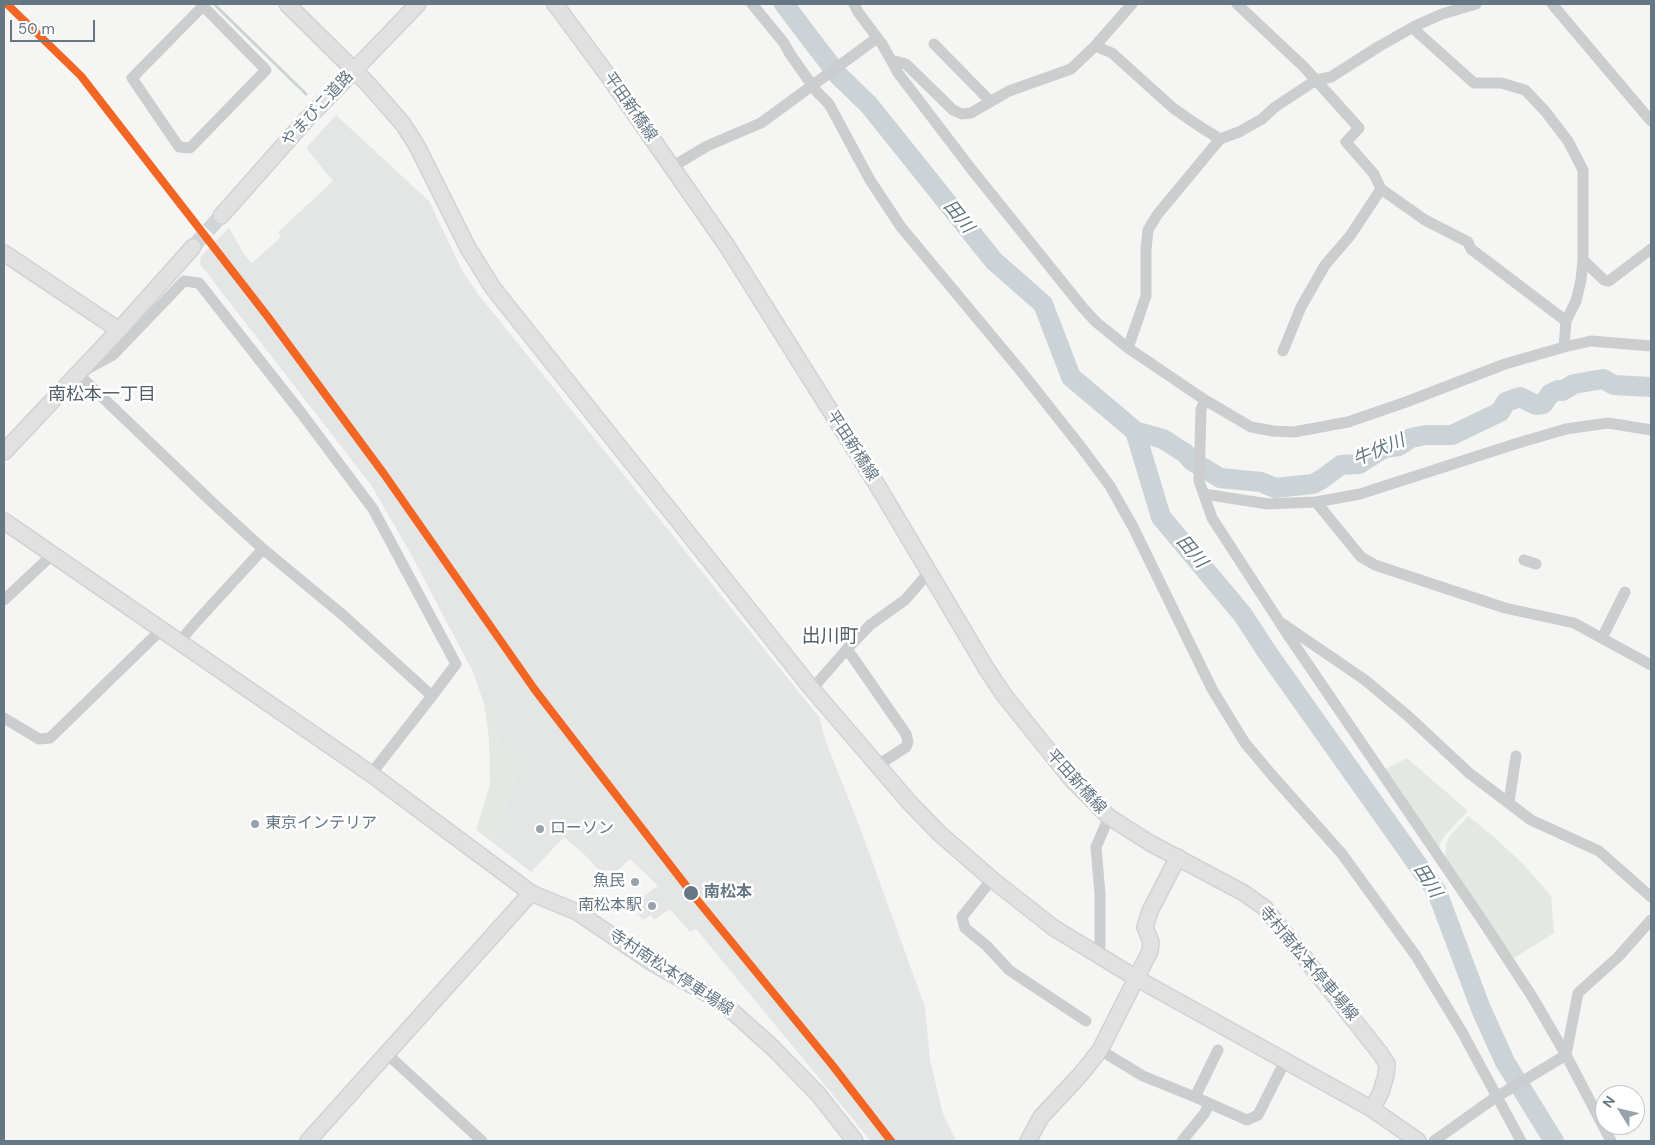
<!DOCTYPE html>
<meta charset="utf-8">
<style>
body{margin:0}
#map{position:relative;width:1655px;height:1145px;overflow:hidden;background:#f5f5f4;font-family:"DM Sans",sans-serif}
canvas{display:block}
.frame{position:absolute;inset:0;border:5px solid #657684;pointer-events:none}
.north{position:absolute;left:1595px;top:1085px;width:50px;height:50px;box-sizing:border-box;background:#fff;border:1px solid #c1c8ce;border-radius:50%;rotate:306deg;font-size:14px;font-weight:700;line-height:20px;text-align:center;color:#657684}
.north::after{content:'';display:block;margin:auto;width:18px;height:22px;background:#97a2ab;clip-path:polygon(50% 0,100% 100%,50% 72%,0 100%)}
.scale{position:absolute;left:10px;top:20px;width:85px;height:22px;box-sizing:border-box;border:2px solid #657684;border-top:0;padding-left:6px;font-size:15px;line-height:18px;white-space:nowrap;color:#657684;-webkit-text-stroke:4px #fff;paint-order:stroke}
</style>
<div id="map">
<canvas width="1655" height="1145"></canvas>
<div class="frame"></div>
<div class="north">N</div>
<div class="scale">50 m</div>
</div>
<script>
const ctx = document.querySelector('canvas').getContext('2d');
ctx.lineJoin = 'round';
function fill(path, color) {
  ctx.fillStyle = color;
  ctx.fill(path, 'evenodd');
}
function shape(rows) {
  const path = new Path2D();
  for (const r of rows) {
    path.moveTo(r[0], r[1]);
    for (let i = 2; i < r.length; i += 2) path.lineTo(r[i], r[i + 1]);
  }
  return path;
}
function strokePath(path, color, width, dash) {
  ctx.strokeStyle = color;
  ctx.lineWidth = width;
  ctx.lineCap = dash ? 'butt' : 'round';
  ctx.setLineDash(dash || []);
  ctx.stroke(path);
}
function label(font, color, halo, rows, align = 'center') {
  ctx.font = font + ' "DM Sans","Noto Sans JP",sans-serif';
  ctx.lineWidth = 5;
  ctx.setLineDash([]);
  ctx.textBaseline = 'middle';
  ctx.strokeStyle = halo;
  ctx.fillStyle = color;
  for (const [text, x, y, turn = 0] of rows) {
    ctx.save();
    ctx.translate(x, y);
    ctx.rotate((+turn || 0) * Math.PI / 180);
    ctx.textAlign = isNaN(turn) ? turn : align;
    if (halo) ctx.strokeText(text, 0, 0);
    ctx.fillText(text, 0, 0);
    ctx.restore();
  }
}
const built = shape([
 [336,115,430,202,438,220,462,270,478,294,819,717,826,742,859,825,925,1007,930,1060,943,1114,956,1141,871,1141,696,929,690,932,670,909,654,920,651,915,643,920,631,905,658,886,630,859,613,875,608,869,602,874,587,857,564,837,531,872,492,842,518,771,515,757,501,750,494,714,484,704,473,672,412,556,371,485,200,264,201,256,229,228,244,254,252,263,281,237,278,232,333,181,306,148]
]);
const green = shape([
 [484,704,494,714,501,750,515,757,518,771,492,842,476,830,490,785,489,738],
 [1407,758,1468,811,1446,834,1441,841,1439,848,1385,769],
 [1468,816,1494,837,1524,865,1551,896,1554,933,1512,959,1445,860,1446,845,1449,837]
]);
const stream = shape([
 [215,5,306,94]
]);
const river = shape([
 [784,4,838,75,869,105,994,261,1043,304,1071,377,1135,431,1161,517,1243,615,1267,652,1437,892,1481,1009,1505,1062,1554,1141],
 [1135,431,1163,439,1185,453,1192,461,1220,478,1261,482,1275,488,1313,484,1322,479,1341,465,1359,464,1384,448,1399,446,1411,438,1426,435,1452,435,1500,412,1506,402,1520,397,1536,405,1543,404,1550,394,1558,390,1562,391,1574,384,1603,379,1614,385,1651,387]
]);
const secondaryTunnel = shape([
 [193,247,221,216]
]);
const street = shape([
 [752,4,784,43,790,54,817,92,829,104,870,180,901,227,1020,370,1081,447,1110,486,1133,527,1212,689,1245,743,1271,774,1342,854,1416,956,1462,1032,1521,1141],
 [854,4,858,12,882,44,891,60,906,64,953,110,962,114,971,113,1009,91,1071,69,1095,46,1132,4],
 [1237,4,1304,67,1359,128,1346,142,1374,174,1381,189,1425,220,1468,242,1471,249,1566,321],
 [1552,4,1651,121],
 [203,6,266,70,190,148,179,147,132,78,205,4],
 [1415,26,1416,31,1474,83,1501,83,1525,90,1545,111,1568,141,1583,170,1583,260,1581,280,1576,301,1566,321,1564,347],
 [934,44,990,101],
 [1095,46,1112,53,1173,108,1199,126,1220,139],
 [891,60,898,73,972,170,1083,308,1096,322,1128,348,1205,400,1251,427,1273,431,1294,432,1348,422,1406,402,1505,364,1564,347,1591,341,1651,346],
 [672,167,707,146,761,123,877,38],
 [1583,260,1604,280,1609,281,1651,249],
 [1128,348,1146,296,1146,249,1148,230,1157,215,1220,139,1239,132,1262,119,1275,107,1316,80,1331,77,1378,47,1415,26,1442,14,1476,4],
 [1283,351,1301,307,1325,265,1350,236,1381,189],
 [1205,400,1201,409,1199,481,1212,518,1288,635,1482,920,1533,998,1566,1055,1611,1141],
 [1204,494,1268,504,1316,502,1360,494,1518,443,1566,429,1608,423,1651,430],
 [1316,502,1361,557,1375,565,1505,608,1574,623,1651,665],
 [1524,560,1536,564],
 [4,600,52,555],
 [1283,624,1365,680,1408,716,1469,773,1531,820,1599,851,1651,897],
 [1602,638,1625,592],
 [179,642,198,620,263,549],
 [847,649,906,734,908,742,906,747,878,765],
 [812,689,847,649,870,625,905,600,930,571],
 [4,718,39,739,50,738,161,630],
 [371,774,432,696,456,664,373,509,302,414,199,283,184,281,113,355,78,374,215,505,263,549,344,616,432,696],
 [1509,802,1516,756],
 [992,879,962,917,965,928,987,946,1009,970,1086,1021],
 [1100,946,1100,894,1096,847,1109,817],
 [1100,1050,1143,1076,1195,1097,1218,1050],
 [387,1054,482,1141],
 [1195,1097,1247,1120,1258,1115,1285,1061],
 [1182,1141,1204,1114,1209,1104],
 [1434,1141,1493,1099,1566,1055,1578,993,1618,957,1651,920]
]);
const secondary = shape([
 [287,4,368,84,403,124,417,146,468,248,493,288,812,689,909,802,940,834,994,881,1054,928,1136,978,1372,1109,1418,1141],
 [555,4,609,77,727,246,882,493,986,668,1004,695,1072,780,1109,817,1150,843,1244,893,1265,908,1380,1053,1387,1064,1386,1075,1381,1092,1372,1109],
 [221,216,306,120,418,4],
 [4,253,119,330],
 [4,452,119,330,193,247],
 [4,521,371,774,531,893,577,912,654,964,711,996,733,1012,773,1048,818,1094,855,1141],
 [308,1141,531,893],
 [1028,1141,1041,1117,1081,1074,1100,1050,1150,951,1151,942,1145,927,1150,911,1178,857]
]);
const rail1 = shape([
 [7,4,81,76,268,317,384,474,535,690,694,896,833,1066,891,1141]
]);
const markers = [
 [255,824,5,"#97a2ab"],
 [540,829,5,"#97a2ab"],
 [635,882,5,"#97a2ab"],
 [691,893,8,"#657684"],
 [652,906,5,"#97a2ab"]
];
const streetNames = [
 ["平田新橋線",630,107,55],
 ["やまびこ道路",318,109,-47],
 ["平田新橋線",852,446,57],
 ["平田新橋線",1076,782,48],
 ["寺村南松本停車場線",1308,964,50],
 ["寺村南松本停車場線",671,973,33]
];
const poiNames = [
 ["東京インテリア",265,824],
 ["ローソン",550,829],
 ["魚民",625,882,"right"],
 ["南松本駅",642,906,"right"]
];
const stopNames = [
 ["南松本",704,893]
];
const waterNames = [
 ["田川",958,217,51],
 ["牛伏川",1379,451,-23],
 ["田川",1191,552,50],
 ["田川",1427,881,58]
];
const neighbourhoodNames = [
 ["南松本一丁目",102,395]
];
const quarterNames = [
 ["出川町",830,637]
];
fill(built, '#e4e5e5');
fill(green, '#e4e8e2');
strokePath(stream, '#cbd3d6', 3);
strokePath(river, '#cbd3d6', 20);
strokePath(secondaryTunnel, '#d1d5d8', 15, [15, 8]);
strokePath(secondary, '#d1d2d3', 18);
strokePath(street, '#cbcdce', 11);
strokePath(secondary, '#e0e1e0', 15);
strokePath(rail1, '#f26522', 8);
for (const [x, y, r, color] of markers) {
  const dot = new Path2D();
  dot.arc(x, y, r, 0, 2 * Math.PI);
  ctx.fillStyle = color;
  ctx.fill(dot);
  strokePath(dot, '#fff', 2);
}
label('16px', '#657684', '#fff', streetNames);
label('16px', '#657684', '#fff', poiNames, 'left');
label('bold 16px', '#657684', '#fff', stopNames, 'left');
label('italic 18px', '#617780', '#fff', waterNames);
label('18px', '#535f69', '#fff', neighbourhoodNames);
label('19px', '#535f69', '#fff', quarterNames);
</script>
